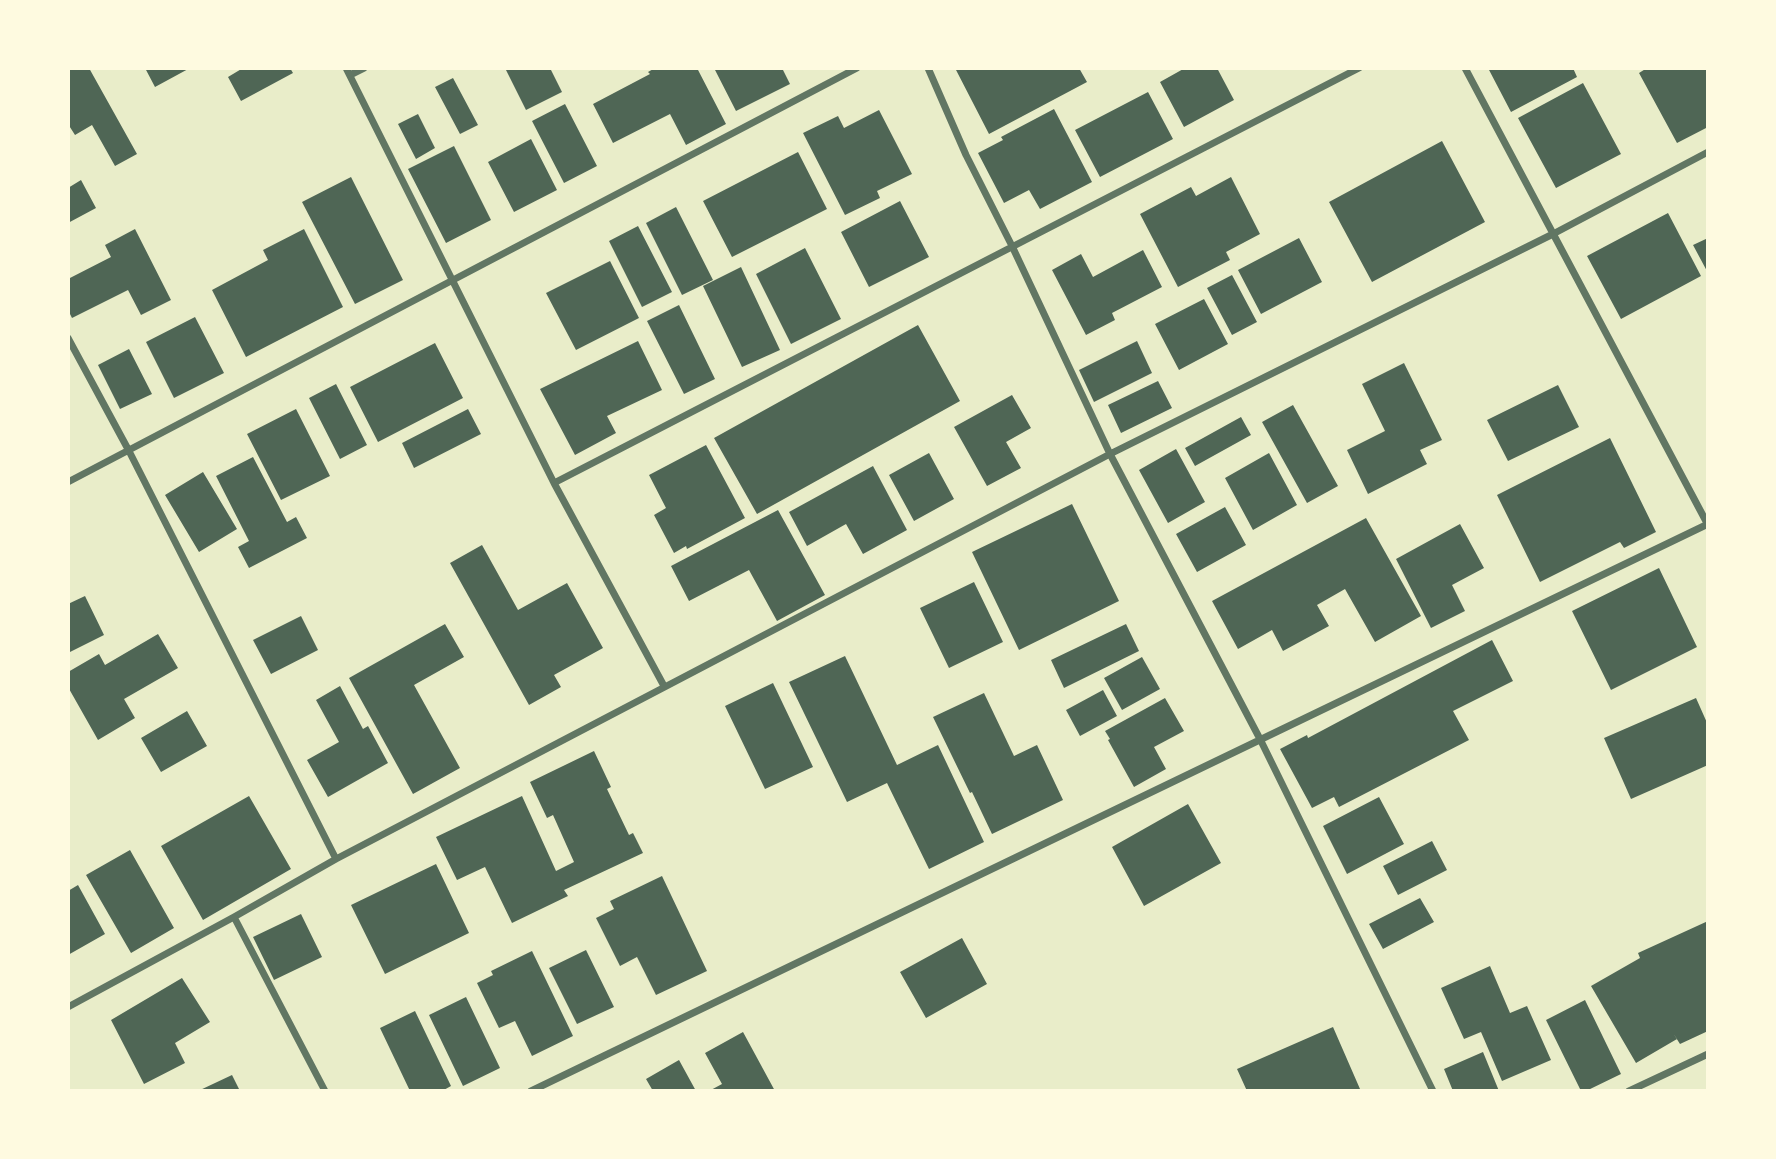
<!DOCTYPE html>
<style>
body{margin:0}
#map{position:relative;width:1776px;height:1159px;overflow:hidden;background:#e9edc9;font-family:"Nunito Sans",sans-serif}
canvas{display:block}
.frame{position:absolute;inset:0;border:70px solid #fefae0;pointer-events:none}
</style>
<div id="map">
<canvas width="1776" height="1159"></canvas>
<div class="frame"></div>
</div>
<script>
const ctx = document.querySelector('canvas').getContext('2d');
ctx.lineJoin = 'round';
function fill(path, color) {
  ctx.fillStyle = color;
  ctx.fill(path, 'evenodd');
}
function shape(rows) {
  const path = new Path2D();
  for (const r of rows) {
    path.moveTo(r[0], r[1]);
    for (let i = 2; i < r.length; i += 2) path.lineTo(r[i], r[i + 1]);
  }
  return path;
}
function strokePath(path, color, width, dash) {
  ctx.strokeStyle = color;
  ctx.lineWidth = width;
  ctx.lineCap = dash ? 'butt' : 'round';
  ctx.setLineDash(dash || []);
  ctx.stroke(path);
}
const building = shape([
 [68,68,89,68,137,154,115,166,92,125,75,135,68,124],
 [145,68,190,68,155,87],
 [243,68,290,68,293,73,241,101,228,77],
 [505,68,550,68,562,92,526,110],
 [655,68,697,68,726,124,686,145,670,114,613,143,593,104,650,74,648,72],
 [714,68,782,68,790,84,736,111],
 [955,68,1079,68,1087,82,989,134],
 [1185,68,1217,68,1234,100,1184,127,1160,82],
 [1488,68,1573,68,1577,77,1511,112],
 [1647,68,1708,68,1708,127,1677,143,1639,73],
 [453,78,478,125,460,134,435,87],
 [1583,83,1621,154,1556,188,1518,118],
 [1148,92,1173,139,1100,177,1075,130],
 [565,104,597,166,564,183,532,121],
 [1054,109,1092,182,1040,209,1029,190,1004,203,978,153,1003,140,1001,137],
 [879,110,912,174,877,191,880,198,845,215,803,133,838,116,844,128],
 [418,114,435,148,416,159,398,124],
 [531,139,557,190,514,212,488,162],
 [1442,141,1485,222,1372,282,1329,202],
 [454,146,491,220,446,243,408,169],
 [798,152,827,209,732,257,703,201],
 [351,177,403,280,355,304,302,202],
 [1231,177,1260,234,1226,252,1230,260,1178,287,1140,214,1191,187,1196,196],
 [81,180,96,208,68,223,68,188],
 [900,201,929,257,869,287,841,232],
 [676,207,713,280,682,295,646,223],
 [1668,213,1701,276,1621,319,1587,256],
 [638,226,672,292,642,307,609,241],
 [135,229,171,300,141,315,128,290,72,318,68,310,68,279,111,257,105,245],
 [304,229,343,307,246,357,212,290,268,260,263,250],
 [1299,238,1322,282,1261,314,1238,270],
 [1708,238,1708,273,1693,245],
 [805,248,841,319,791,344,756,274],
 [1143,250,1162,287,1112,313,1115,320,1086,335,1052,270,1081,254,1093,277],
 [610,261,639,318,576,350,546,293],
 [741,267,780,350,742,367,703,286],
 [1232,275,1257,322,1232,335,1207,288],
 [1204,299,1228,344,1179,370,1155,324],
 [679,305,715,379,684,394,647,321],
 [195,317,224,373,174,398,146,342],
 [918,325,960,401,757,514,714,438],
 [638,341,662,390,607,416,616,433,575,455,540,389],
 [1137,341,1152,373,1094,402,1079,370],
 [435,343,463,398,378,442,350,387],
 [129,349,152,394,120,409,98,365],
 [1404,363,1442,440,1420,450,1427,464,1368,494,1347,450,1385,431,1362,384],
 [1158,381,1172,408,1121,433,1108,405],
 [336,384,367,445,340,459,309,398],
 [1558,385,1579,427,1508,461,1487,420],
 [1012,395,1031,428,1006,442,1021,468,987,486,954,427],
 [1293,405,1338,486,1307,503,1262,422],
 [296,409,330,476,281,500,247,434],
 [468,409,481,434,414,468,402,443],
 [1241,417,1251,435,1195,466,1185,448],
 [1610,438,1656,532,1624,548,1620,542,1540,582,1497,495],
 [706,445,745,518,687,549,686,546,674,553,654,515,666,508,649,475],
 [1176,449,1205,502,1168,523,1139,470],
 [929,453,954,499,914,521,889,475],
 [1269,453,1297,505,1253,530,1225,478],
 [253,457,287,522,296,517,307,538,249,568,238,547,249,541,216,476],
 [873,466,907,530,863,554,846,524,807,546,789,512],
 [203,472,237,529,199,552,165,495],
 [1072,504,1119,601,1019,650,972,552],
 [1225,507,1246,545,1197,572,1176,534],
 [778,510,825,595,777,621,749,570,689,601,671,566],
 [1366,518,1421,616,1375,642,1345,589,1317,605,1329,626,1283,651,1272,630,1238,649,1212,601],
 [1460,524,1484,568,1452,585,1465,611,1431,628,1396,559],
 [482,545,518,610,567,583,603,648,554,675,561,687,529,705,450,563],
 [1659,568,1697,647,1611,690,1572,611],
 [974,582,1003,642,949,668,920,608],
 [85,596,104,635,68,653,68,604],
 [301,616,318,650,271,674,253,640],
 [445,624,464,657,414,685,460,768,413,794,349,678],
 [1126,624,1139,651,1064,688,1051,660],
 [158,634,178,668,124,699,135,718,98,740,68,687,68,672,99,654,105,665],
 [1492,640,1513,681,1453,711,1469,740,1339,807,1334,797,1312,808,1280,749,1307,735,1308,738],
 [845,656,897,765,938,745,984,842,929,869,887,783,847,802,789,682],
 [1142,657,1160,689,1122,710,1104,678],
 [773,683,813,767,765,789,725,706],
 [340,686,363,729,368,726,388,763,328,797,307,760,339,742,316,700],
 [1103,690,1117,716,1080,736,1066,710],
 [984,693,1014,756,1037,745,1063,800,992,834,972,792,970,793,933,717],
 [1165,698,1184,731,1154,747,1166,769,1134,787,1108,740,1110,739,1105,731],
 [1696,698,1708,725,1708,765,1631,799,1604,738],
 [187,711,207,746,161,772,141,738],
 [594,751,611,787,607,789,629,835,633,833,643,853,564,890,568,896,512,923,485,867,457,880,436,837,522,796,556,871,574,862,553,815,547,818,530,782],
 [249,796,291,869,203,920,161,846],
 [1379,797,1404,844,1347,874,1323,826],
 [1188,804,1221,863,1144,906,1112,847],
 [1432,841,1447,870,1398,895,1383,866],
 [130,850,174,928,131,953,86,875],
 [436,864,469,933,385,974,351,905],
 [662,876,707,971,656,995,637,957,620,966,596,918,614,909,610,901],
 [78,885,105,934,68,955,68,891],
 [1420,898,1434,922,1383,949,1369,924],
 [301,914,322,957,274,980,253,937],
 [1708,921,1708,1031,1680,1044,1673,1033,1677,1039,1636,1063,1591,986,1640,958,1638,953],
 [962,938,987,984,926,1018,900,972],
 [586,950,614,1007,577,1024,549,968],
 [532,951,573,1036,532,1056,515,1021,499,1028,477,983,493,975,491,971],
 [1490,966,1510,1013,1527,1006,1551,1060,1502,1081,1481,1032,1464,1039,1441,988],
 [182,978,210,1022,175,1043,185,1063,144,1084,111,1020],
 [466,997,500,1068,463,1086,429,1015],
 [1585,1000,1621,1074,1586,1091,1581,1091,1546,1020],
 [415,1011,451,1086,442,1091,410,1091,380,1028],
 [1333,1027,1360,1089,1247,1091,1237,1069],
 [743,1032,775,1091,709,1091,722,1084,705,1053],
 [1483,1052,1499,1091,1453,1091,1444,1069],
 [679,1060,696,1091,653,1091,646,1079],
 [232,1075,240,1091,198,1091]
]);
const minor = shape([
 [346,68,554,483,664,686],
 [928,68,966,155,1012,246,1110,454,1260,739,1433,1091],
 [1465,68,1708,525],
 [350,75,364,68],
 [68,338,129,451,336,859],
 [68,482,857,68],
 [554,483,1359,68],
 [234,917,325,1091],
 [68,1007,234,917,336,859,1110,454,1553,234,1708,152],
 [531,1091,1708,524],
 [1629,1091,1708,1054]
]);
fill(building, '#4f6655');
strokePath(minor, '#617663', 7);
</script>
